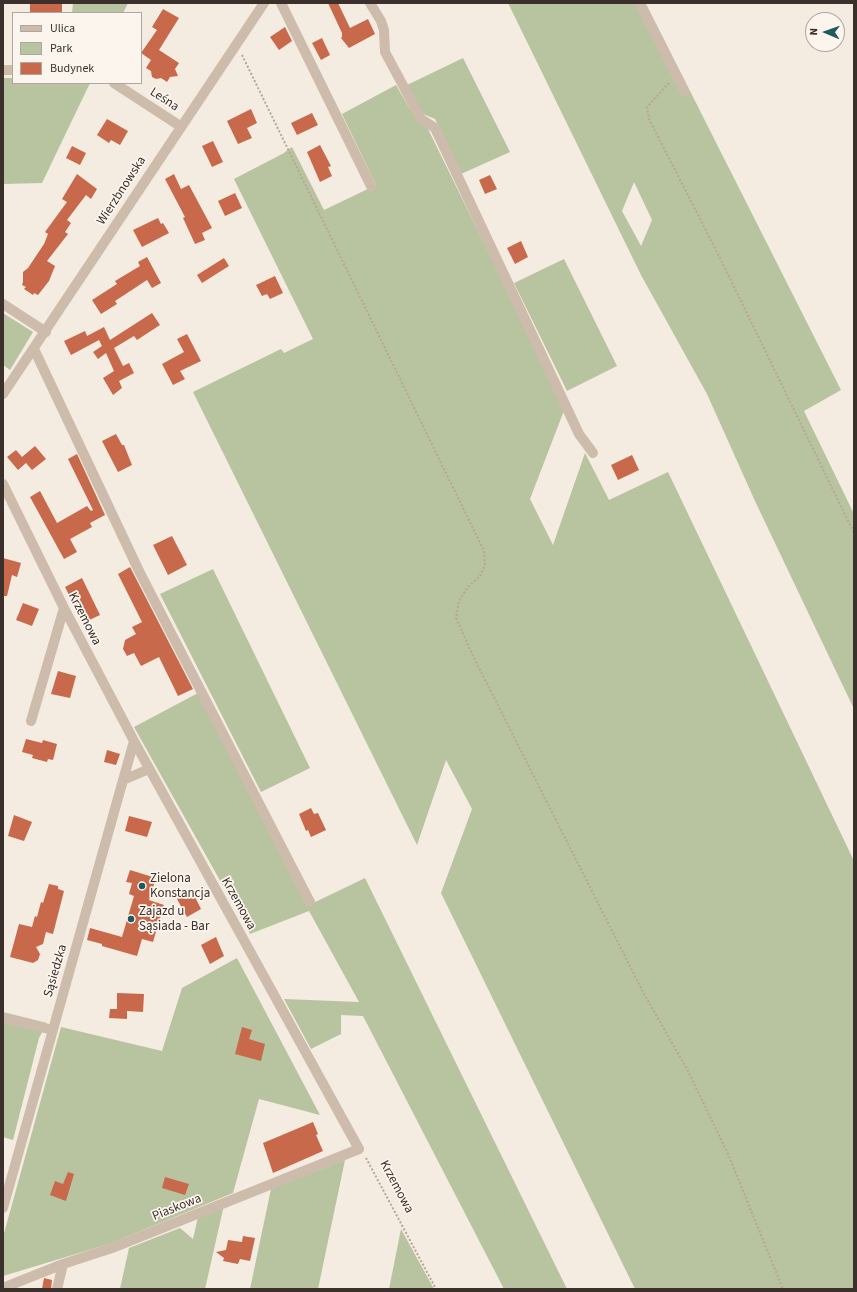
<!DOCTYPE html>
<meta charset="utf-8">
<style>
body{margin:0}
#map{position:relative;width:857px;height:1292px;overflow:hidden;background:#f4ebe1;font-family:"Source Sans 3",sans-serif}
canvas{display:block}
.frame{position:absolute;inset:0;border:4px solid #3b302b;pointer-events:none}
.legend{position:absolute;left:12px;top:12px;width:130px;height:72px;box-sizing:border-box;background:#fbf5ee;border:1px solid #aea6a0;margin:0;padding:5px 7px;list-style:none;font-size:12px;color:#3b302b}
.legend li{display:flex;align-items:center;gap:8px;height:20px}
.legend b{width:20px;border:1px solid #aea6a0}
.north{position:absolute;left:805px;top:12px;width:40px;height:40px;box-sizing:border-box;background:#fbf5ee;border:1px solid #aea6a0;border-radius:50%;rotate:272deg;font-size:11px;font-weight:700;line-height:16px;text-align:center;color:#3b302b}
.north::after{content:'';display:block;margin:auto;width:14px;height:18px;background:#1f5a5e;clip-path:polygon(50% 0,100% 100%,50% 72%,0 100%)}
</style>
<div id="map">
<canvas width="857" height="1292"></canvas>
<div class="frame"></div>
<ul class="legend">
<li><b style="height:5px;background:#cdbbac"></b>Ulica</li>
<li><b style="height:11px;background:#b8c4a0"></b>Park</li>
<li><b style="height:11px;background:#c8694b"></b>Budynek</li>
</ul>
<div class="north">N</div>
</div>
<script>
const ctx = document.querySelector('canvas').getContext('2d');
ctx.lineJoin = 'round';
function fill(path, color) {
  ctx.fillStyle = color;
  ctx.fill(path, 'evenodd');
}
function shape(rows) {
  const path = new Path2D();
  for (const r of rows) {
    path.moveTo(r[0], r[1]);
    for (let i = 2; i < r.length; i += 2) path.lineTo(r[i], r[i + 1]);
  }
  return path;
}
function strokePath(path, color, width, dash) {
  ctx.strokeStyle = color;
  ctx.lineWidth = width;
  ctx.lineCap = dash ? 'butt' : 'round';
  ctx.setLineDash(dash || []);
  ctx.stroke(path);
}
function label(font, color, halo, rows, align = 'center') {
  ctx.font = font + ' "Source Sans 3",sans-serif';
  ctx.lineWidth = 3.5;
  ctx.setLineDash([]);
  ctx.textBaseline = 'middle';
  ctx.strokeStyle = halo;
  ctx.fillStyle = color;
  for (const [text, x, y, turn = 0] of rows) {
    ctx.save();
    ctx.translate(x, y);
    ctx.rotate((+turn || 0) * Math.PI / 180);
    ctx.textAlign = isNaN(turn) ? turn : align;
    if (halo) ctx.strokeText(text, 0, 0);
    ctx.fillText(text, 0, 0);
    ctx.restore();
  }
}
const green = shape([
 [73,3,128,3,123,13,72,13],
 [508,3,635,3,682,95,690,91,841,390,804,411,854,514,854,709,755,501,707,394,641,275],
 [634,182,652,220,641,246,622,211],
 [463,58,510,152,461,174,435,119,423,114,407,85],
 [3,78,13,78,13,83,90,83,42,183,3,184],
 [396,85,416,119,428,129,565,408,530,499,553,545,585,453,609,500,668,472,854,861,854,1289,635,1289,441,893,472,809,446,760,417,845,193,392,281,349,284,353,313,339,234,179,284,153,292,147,324,210,376,185,342,114],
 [564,259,617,366,567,391,514,283],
 [3,313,33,332,10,370,3,365],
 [213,569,310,768,261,792,160,594],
 [198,693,307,906,365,878,567,1289,504,1289,363,1016,341,1015,341,1034,311,1049,284,999,359,1002,309,911,250,934,134,727],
 [237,958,320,1115,259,1099,233,1193,109,1244,3,1276,3,1237,61,1027,162,1051,182,988],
 [3,1012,47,1023,39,1038,13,1140,3,1137],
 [345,1160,318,1289,250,1289,271,1189],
 [224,1205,205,1289,120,1289,129,1248,180,1228,193,1239,198,1217],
 [401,1229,434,1289,389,1289]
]);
const building = shape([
 [328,3,338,3,350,28,368,19,375,34,349,48,341,38,342,37,342,33],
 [30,4,62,4,62,13,30,13],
 [163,9,179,18,159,50,179,63,175,69,178,76,170,77,167,82,161,78,156,79,152,77,151,71,146,68,151,60,141,53,157,30,152,27],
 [285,27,292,41,279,50,270,37],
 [322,38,330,55,321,60,312,43],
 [251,109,257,123,247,128,252,138,238,144,227,121],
 [312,113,318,125,297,135,291,123],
 [107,119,128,131,120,145,111,140,109,143,97,135],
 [213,141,223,162,212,167,202,146],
 [320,145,331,166,328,167,332,176,320,182,307,152],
 [72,146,86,153,80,165,66,158],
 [77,174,97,189,91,199,86,195,67,220,71,223,65,232,68,234,47,261,55,266,49,281,38,295,34,293,33,295,24,289,26,287,22,285,23,282,23,272,28,268,44,244,48,234,45,232,67,202,62,199],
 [174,174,181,189,189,185,212,228,202,233,205,240,195,244,183,218,185,217,165,179],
 [490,175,497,189,485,194,479,180],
 [235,193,242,208,225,216,218,201],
 [158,218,161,224,163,223,169,233,142,247,133,230],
 [521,241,528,257,515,264,507,248],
 [147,257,161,283,152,288,147,280,115,301,117,304,101,314,92,300,117,284,115,281,140,266,138,262],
 [224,258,229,266,202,283,197,275],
 [275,276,283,293,270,299,267,294,262,296,256,285],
 [152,313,160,325,137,340,134,336,114,348,123,366,129,363,134,373,119,381,122,388,113,395,103,378,114,371,106,353,98,359,93,352,102,346,99,340,71,355,64,341,85,331,87,336,104,327,110,340],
 [187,334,201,361,180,371,185,379,173,385,162,364,184,352,177,339],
 [116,434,122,445,124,445,132,465,118,472,102,441],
 [35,446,46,459,32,470,26,463,18,470,7,457,16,450,22,457],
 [77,454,105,515,90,523,92,527,70,539,77,552,64,559,30,497,40,491,57,523,87,506,91,511,93,510,68,459],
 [632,455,639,470,618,480,611,465],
 [172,536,187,565,168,575,153,545],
 [3,558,21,563,17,577,12,575,7,596,3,596],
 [130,567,193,689,178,696,159,657,141,666,134,653,127,656,123,649,125,640,136,634,132,627,142,622,118,574],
 [82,578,100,615,83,623,65,587],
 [23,603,39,609,32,626,16,620],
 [58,671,76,676,70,698,51,694],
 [26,739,42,743,43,740,57,744,53,760,48,759,47,762,32,758,33,755,22,752],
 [107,750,120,754,116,765,104,762],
 [311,808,314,814,318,813,326,830,311,837,308,830,306,831,299,814],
 [14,815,32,822,24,841,8,836],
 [129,816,152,822,147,837,125,831],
 [130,870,156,878,149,900,164,905,153,942,142,939,137,956,102,946,102,944,87,940,90,928,122,937,134,896,129,894,132,883,126,882],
 [49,884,58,886,58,889,64,891,53,934,46,932,43,944,36,947,40,954,38,960,33,963,10,957,19,924,32,927,35,916,37,917,41,902,43,903],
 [192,891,201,909,187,917,177,899],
 [216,937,224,956,210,964,201,945],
 [117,993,144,994,143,1012,127,1011,127,1019,109,1018,110,1009,117,1009],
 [242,1027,252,1030,249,1039,265,1044,261,1061,235,1054],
 [313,1122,318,1134,316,1135,323,1151,273,1173,263,1143],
 [68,1172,74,1174,66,1201,50,1195,55,1181,63,1184],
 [165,1177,189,1184,185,1195,162,1188],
 [243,1236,255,1238,250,1261,240,1259,238,1264,223,1261,224,1258,216,1252,226,1250,228,1240,242,1242],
 [44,1278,52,1280,51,1289,42,1289]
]);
const path = shape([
 [242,55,484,551,485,565,480,576,468,587,459,601,456,618,472,654,644,994,687,1069,728,1154,783,1289],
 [669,83,647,107,649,119,719,256,854,533],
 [366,1158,436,1289]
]);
const minor = shape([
 [281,3,371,186],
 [370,3,381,21,384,30,385,52,421,119,435,128,579,434,593,453],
 [640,3,685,92],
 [3,70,13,70],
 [114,83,180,126],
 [3,304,46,332],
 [34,349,140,573,310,902],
 [3,394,264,3],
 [3,484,64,608,134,741,359,1149,112,1248,63,1264,3,1288],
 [31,721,64,608],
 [123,780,149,769],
 [3,1018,53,1030],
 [3,1208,134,741],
 [57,1289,63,1264]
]);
const markers = [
 [142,886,4,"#1f5a5e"],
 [131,919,4,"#1f5a5e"]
];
const streetNames = [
 ["Leśna",164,100,33],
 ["Wierzbnowska",122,191,-57],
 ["Krzemowa",84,619,63],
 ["Krzemowa",238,904,61],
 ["Sąsiedzka",56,971,-74],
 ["Krzemowa",396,1187,62],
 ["Piaskowa",177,1208,-22]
];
const poiNames = [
 ["Zielona",150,879],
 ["Konstancja",150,894],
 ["Zajazd u",139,912],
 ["Sąsiada - Bar",139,927]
];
fill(green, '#b8c4a0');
fill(building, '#c8694b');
strokePath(path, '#b9a596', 2, [2, 2]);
strokePath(minor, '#cdbbac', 10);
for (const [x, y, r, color] of markers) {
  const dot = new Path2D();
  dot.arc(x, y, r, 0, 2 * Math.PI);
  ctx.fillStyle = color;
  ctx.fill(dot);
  strokePath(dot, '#fbf5ee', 1.5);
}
label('13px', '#3b302b', '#fbf5ee', streetNames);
label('13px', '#3b302b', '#fbf5ee', poiNames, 'left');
</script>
